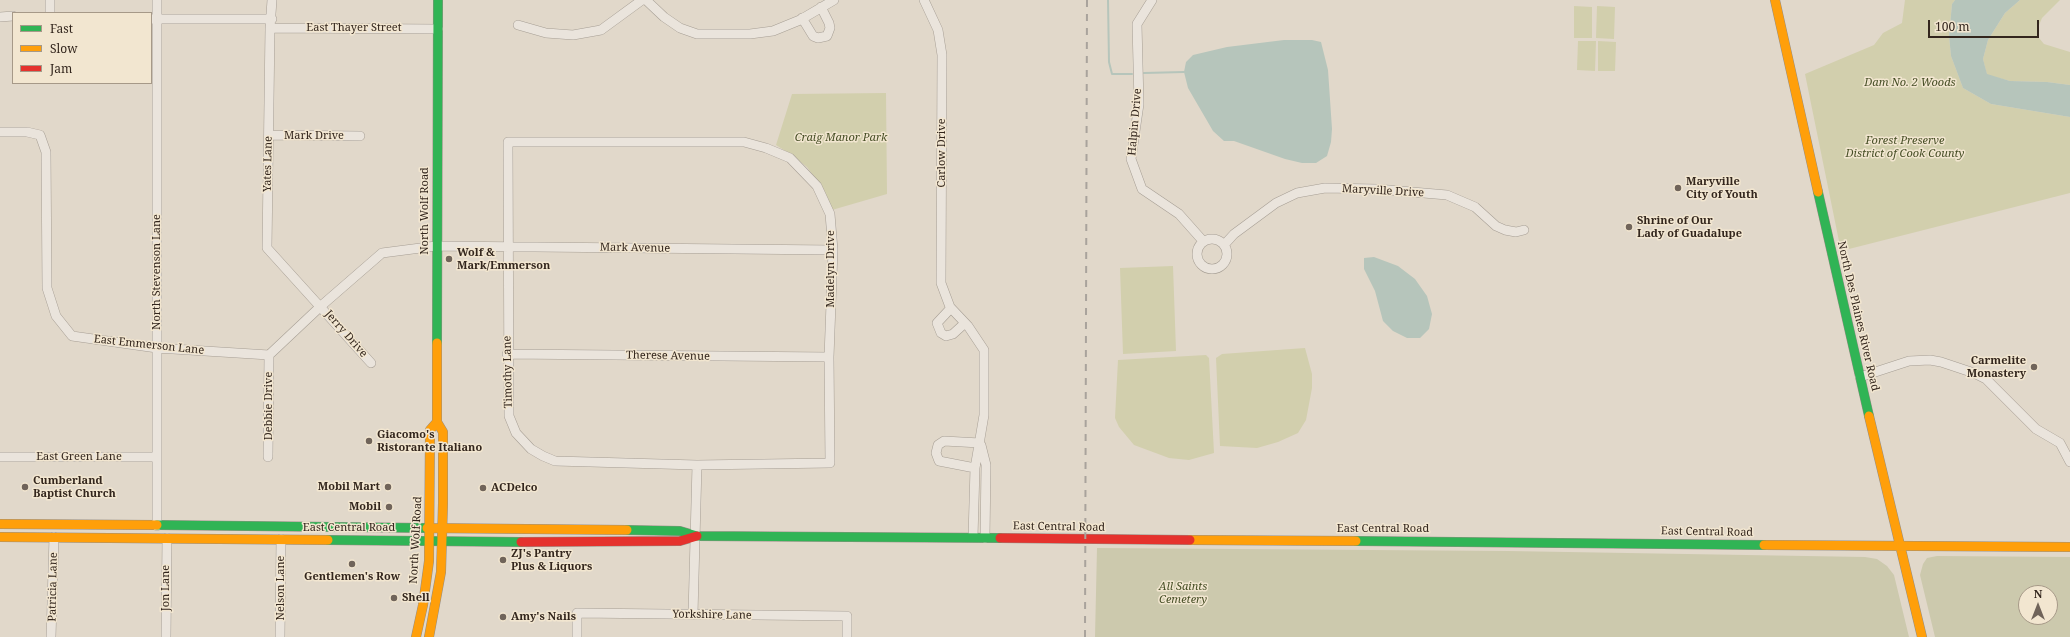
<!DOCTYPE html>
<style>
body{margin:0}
#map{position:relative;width:2070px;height:637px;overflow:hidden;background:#e1d8ca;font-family:"Noto Serif",serif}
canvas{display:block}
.legend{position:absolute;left:12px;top:12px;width:140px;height:72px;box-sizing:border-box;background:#f2e6d0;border:1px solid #a69988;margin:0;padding:5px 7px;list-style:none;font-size:12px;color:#33261d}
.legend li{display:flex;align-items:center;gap:8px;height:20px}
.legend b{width:20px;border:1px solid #a69988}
.north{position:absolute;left:2018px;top:585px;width:40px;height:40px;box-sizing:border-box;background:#f2e6d0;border:1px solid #a69988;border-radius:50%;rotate:0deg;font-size:11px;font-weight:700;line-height:16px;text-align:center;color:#33261d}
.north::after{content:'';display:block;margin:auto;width:14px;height:18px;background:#70645a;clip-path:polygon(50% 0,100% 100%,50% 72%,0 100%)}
.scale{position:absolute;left:1928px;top:20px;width:111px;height:18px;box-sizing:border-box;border:2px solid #33261d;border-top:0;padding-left:5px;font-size:12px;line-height:14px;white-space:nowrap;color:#33261d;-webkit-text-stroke:3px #f2e6d0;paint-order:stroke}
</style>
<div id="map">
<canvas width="2070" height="637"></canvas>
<ul class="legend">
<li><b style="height:5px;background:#30b455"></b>Fast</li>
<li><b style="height:5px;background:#ff9f0a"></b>Slow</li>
<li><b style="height:5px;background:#e5322d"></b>Jam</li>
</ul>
<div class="north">N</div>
<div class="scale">100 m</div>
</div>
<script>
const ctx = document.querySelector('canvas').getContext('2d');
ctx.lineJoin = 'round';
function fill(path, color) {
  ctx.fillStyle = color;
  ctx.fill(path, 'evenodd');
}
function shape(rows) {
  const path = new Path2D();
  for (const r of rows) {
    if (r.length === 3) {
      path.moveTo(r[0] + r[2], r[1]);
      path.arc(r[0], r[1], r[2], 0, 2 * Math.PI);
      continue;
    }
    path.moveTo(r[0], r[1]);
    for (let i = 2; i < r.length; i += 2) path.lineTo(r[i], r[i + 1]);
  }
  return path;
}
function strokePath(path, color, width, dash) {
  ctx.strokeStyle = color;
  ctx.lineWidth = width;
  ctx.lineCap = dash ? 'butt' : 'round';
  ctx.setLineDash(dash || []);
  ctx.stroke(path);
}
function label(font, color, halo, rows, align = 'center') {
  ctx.font = font + ' "Noto Serif",serif';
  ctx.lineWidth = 3;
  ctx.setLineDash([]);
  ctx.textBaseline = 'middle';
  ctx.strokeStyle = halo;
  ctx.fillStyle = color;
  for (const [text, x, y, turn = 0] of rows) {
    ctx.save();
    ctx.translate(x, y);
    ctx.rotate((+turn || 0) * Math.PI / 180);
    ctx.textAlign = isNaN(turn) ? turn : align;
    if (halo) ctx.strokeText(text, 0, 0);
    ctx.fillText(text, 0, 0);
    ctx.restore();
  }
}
const green = shape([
 [1905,0,1955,0,1952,4,1949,36,1951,56,1963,88,1991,104,2070,117,2070,193,1841,251,1805,74,1874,45,1883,33,1902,23],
 [2020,0,2060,0,2042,18,2037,30,2039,38,2044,44,2070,52,2070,85,2047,82,2010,81,1987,75,1983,59,1988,40,2005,13],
 [1574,6,1592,7,1592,38,1574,38],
 [1597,6,1615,7,1614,39,1596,38],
 [1578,41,1596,41,1595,71,1577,70],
 [1598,41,1616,42,1615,71,1598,71],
 [886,93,887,194,832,210,825,192,807,167,793,156,776,145,792,94],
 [1173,266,1176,351,1123,354,1120,268],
 [1305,348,1312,374,1312,388,1306,420,1298,433,1278,442,1257,448,1220,446,1216,358,1222,354],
 [1206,355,1209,358,1214,453,1189,460,1169,458,1134,445,1119,427,1115,418,1118,360]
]);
const cemetery = shape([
 [1097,548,1508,551,1865,557,1877,559,1887,566,1894,575,1909,637,1095,637],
 [1937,556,2070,557,2070,637,1935,637,1920,575,1923,564,1927,558],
 [2026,593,2050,593,2050,617,2026,617]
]);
const water = shape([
 [1955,0,2020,0,2005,13,1988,40,1983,59,1987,74,2010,81,2047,82,2070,85,2070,117,1991,104,1963,88,1951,56,1949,36,1952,4],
 [1284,40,1312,40,1321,42,1328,70,1332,129,1331,142,1327,156,1316,163,1302,163,1285,159,1234,141,1224,141,1213,131,1188,88,1184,72,1186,62,1193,55,1227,47],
 [1374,257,1398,266,1415,279,1427,296,1432,314,1429,329,1420,338,1407,338,1393,331,1383,321,1375,291,1364,269,1364,258]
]);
const stream = shape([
 [1108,0,1109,62,1112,74,1132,74],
 [1144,73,1184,72]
]);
const street = shape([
 [50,0,50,13],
 [157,0,157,526],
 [272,0,270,28,267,248,371,363],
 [646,0,664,17,680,28,697,34,750,34,773,31,800,20,834,0],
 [924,0,938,30,942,55,941,283,950,307,968,326,984,350,984,415,975,468,973,537],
 [1152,0,1137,24,1139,104,1131,159,1142,189,1179,214,1203,241],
 [0,17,13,16],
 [802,18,813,36,818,38,827,36,830,28,829,23,821,7],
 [152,19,272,19],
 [518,25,546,33,573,35,601,30,642,0],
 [270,28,438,29],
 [0,132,27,132,40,135,46,152,47,288,56,316,72,336,157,348,269,355,321,306,382,253,436,246,833,250],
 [269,135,360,136],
 [508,142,744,142,766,148,790,158,817,186,830,214,833,250,829,357,830,463,697,465,555,461,543,456,531,449,516,433,509,416,508,142],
 [1212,254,15],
 [1224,245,1234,234,1276,203,1297,193,1325,188,1377,189,1447,195,1475,207,1496,226,1505,230,1516,232,1524,230],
 [951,308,937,323,941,333,946,336,953,334,965,323],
 [507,354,829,357],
 [1860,377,1909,361,1930,360,1941,362,1974,373,1986,379,2036,429,2060,443,2070,462],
 [981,445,986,465,985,538],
 [0,457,157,457],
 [268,457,269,355],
 [975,468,939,461,936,453,938,445,944,441,980,443],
 [693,614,697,465],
 [51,637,54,537],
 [166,637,167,538],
 [280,637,281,539],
 [577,637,577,613,847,616,847,637]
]);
const fast = shape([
 [1818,192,1869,416],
 [437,343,438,0],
 [157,525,427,528],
 [627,530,680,531,697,536,1000,538],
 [328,540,521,542],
 [1356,541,1764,545]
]);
const slow = shape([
 [1775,0,1818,192],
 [1869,416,1922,637],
 [0,524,157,525],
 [427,528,627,530],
 [0,537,328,540],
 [1190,540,1356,541],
 [1764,545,2070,547],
 [416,637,423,605,429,561,430,430,437,422],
 [429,637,441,572,443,503,443,432,437,422,437,343]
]);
const jam = shape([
 [1000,538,1190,540],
 [521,542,680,541,697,536]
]);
const rail = shape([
 [1085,637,1087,0]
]);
const markers = [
 [1678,188,4,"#70645a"],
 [1629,227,4,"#70645a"],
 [449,259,4,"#70645a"],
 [2034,367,4,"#70645a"],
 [369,441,4,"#70645a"],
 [25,487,4,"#70645a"],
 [388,487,4,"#70645a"],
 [483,488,4,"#70645a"],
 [389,507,4,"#70645a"],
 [503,560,4,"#70645a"],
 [352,564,4,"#70645a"],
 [394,598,4,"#70645a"],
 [503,617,4,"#70645a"]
];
const streetNames = [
 ["East Thayer Street",354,28],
 ["Halpin Drive",1135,122,-85],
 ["Mark Drive",314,136],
 ["Carlow Drive",942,153,-90],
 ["Yates Lane",268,164,-89],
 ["Maryville Drive",1383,191,3],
 ["North Wolf Road",425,211,-90],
 ["Mark Avenue",635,248,1],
 ["Madelyn Drive",831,269,-90],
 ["North Stevenson Lane",157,272,-90],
 ["North Des Plaines River Road",1858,316,77],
 ["Jerry Drive",346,334,49],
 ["East Emmerson Lane",149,345,6],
 ["Therese Avenue",668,356,1],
 ["Timothy Lane",508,372,-91],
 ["Debbie Drive",269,406,-90],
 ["East Green Lane",79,457],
 ["East Central Road",1059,527,1],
 ["East Central Road",349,528],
 ["East Central Road",1383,529],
 ["East Central Road",1707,532,1],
 ["North Wolf Road",416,540,-87],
 ["Patricia Lane",53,587,-89],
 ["Jon Lane",166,588,-90],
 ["Nelson Lane",281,588,-90],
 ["Yorkshire Lane",712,615,1]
];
const parkNames = [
 ["Dam No. 2 Woods",1910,83],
 ["Craig Manor Park",841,138],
 ["Forest Preserve",1905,141],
 ["District of Cook County",1905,154],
 ["All Saints",1183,587],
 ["Cemetery",1183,600]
];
const poiNames = [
 ["Maryville",1686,182],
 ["City of Youth",1686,195],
 ["Shrine of Our",1637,221],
 ["Lady of Guadalupe",1637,234],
 ["Wolf &",457,253],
 ["Mark/Emmerson",457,266],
 ["Carmelite",2026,361,"right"],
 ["Monastery",2026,374,"right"],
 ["Giacomo's",377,435],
 ["Ristorante Italiano",377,448],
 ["Cumberland",33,481],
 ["Baptist Church",33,494],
 ["Mobil Mart",380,487,"right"],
 ["ACDelco",491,488],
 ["Mobil",381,507,"right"],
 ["ZJ's Pantry",511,554],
 ["Plus & Liquors",511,567],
 ["Gentlemen's Row",352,577,"center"],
 ["Shell",402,598],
 ["Amy's Nails",511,617]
];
fill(green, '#d2cfad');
fill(cemetery, '#ccc9ad');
fill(water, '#b6c5bb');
strokePath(stream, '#b6c5bb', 2);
strokePath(street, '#a69e94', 10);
strokePath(fast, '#958d84', 10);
strokePath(slow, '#958d84', 10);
strokePath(jam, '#958d84', 10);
strokePath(street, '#eae4dc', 9);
strokePath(fast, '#30b455', 9);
strokePath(slow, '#ff9f0a', 9);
strokePath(jam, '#e5322d', 9);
strokePath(rail, '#a9a39c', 2, [7, 7]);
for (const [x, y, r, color] of markers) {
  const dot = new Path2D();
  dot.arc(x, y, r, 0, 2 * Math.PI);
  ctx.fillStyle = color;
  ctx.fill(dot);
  strokePath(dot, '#f2e6d0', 1.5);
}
label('11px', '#33261d', '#f2e6d0', streetNames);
label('italic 11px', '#464e25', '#f2e6d0', parkNames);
label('bold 11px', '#33261d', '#f2e6d0', poiNames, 'left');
</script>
